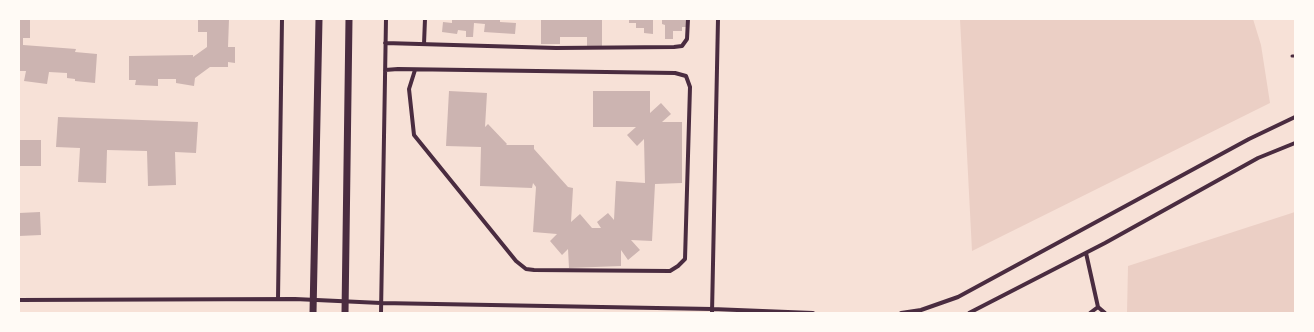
<!DOCTYPE html>
<style>
body{margin:0}
#map{position:relative;width:1314px;height:332px;overflow:hidden;background:#f7e1d7;font-family:Figtree,sans-serif}
canvas{display:block}
.frame{position:absolute;inset:0;border:20px solid #fffaf5;pointer-events:none}
</style>
<div id="map">
<canvas width="1314" height="332"></canvas>
<div class="frame"></div>
</div>
<script>
const ctx = document.querySelector('canvas').getContext('2d');
ctx.lineJoin = 'round';
function fill(path, color) {
  ctx.fillStyle = color;
  ctx.fill(path, 'evenodd');
}
function shape(rows) {
  const path = new Path2D();
  for (const r of rows) {
    path.moveTo(r[0], r[1]);
    for (let i = 2; i < r.length; i += 2) path.lineTo(r[i], r[i + 1]);
  }
  return path;
}
function strokePath(path, color, width, dash) {
  ctx.strokeStyle = color;
  ctx.lineWidth = width;
  ctx.lineCap = dash ? 'butt' : 'round';
  ctx.setLineDash(dash || []);
  ctx.stroke(path);
}
const green = shape([
 [960,19,1253,19,1261,45,1270,103,972,251],
 [1295,212,1295,313,1127,313,1128,266]
]);
const building = shape([
 [19,19,30,19,30,38,23,38,23,45,76,49,75,52,97,54,95,83,75,81,75,79,67,78,67,73,49,72,47,84,24,81,26,71,20,71],
 [198,19,229,19,228,47,235,47,235,63,228,62,228,67,210,67,195,78,194,86,176,83,176,79,158,79,158,86,135,85,136,80,129,80,129,56,193,55,193,57,207,47,207,32,198,32],
 [452,19,500,19,500,22,516,23,515,34,484,32,485,24,474,23,473,37,466,37,466,31,458,30,457,34,442,32,443,22,452,23],
 [541,19,602,19,602,46,587,46,587,37,560,37,560,44,541,44],
 [629,19,653,19,653,34,644,33,644,28,636,28,636,23,629,23],
 [662,19,686,19,686,27,682,27,682,31,673,31,673,39,665,39,665,25,662,24],
 [449,91,487,93,485,127,488,124,507,144,506,145,534,145,534,149,568,187,573,188,571,222,580,214,592,228,601,228,597,222,608,213,614,220,616,181,645,183,644,139,637,146,627,135,636,127,593,127,593,91,650,91,650,113,661,103,671,114,662,122,682,122,682,183,655,184,652,241,631,240,640,250,628,260,621,250,621,266,569,268,568,249,562,255,550,241,557,234,533,232,536,187,533,183,532,188,480,186,481,147,446,146],
 [58,117,198,122,196,153,175,152,176,185,148,186,147,151,107,150,106,183,78,182,80,148,56,147],
 [19,140,41,140,41,166,19,166],
 [40,212,41,235,19,236,19,213]
]);
const service = shape([
 [1292,56,1295,56]
]);
const minor = shape([
 [385,43,556,48,674,47,682,46,687,39,688,19],
 [424,44,425,19],
 [385,70,398,69,675,73,686,76,690,87,685,259,678,266,670,271,534,270,526,269,516,261,414,135,409,89,415,70],
 [1086,253,1098,307,1105,313],
 [278,299,282,19],
 [19,300,295,299,381,303,712,309,813,313],
 [381,313,386,19],
 [712,313,718,19],
 [901,313,921,310,958,297,1249,139,1295,117],
 [969,313,1105,243,1258,158,1295,143],
 [1090,313,1098,307]
]);
const tertiary = shape([
 [313,313,319,19],
 [345,313,349,19]
]);
fill(green, '#ebcfc5');
fill(building, '#ccb4b1');
strokePath(service, '#4a2c40', 3);
strokePath(minor, '#4a2c40', 4);
strokePath(tertiary, '#4a2c40', 7);
</script>
